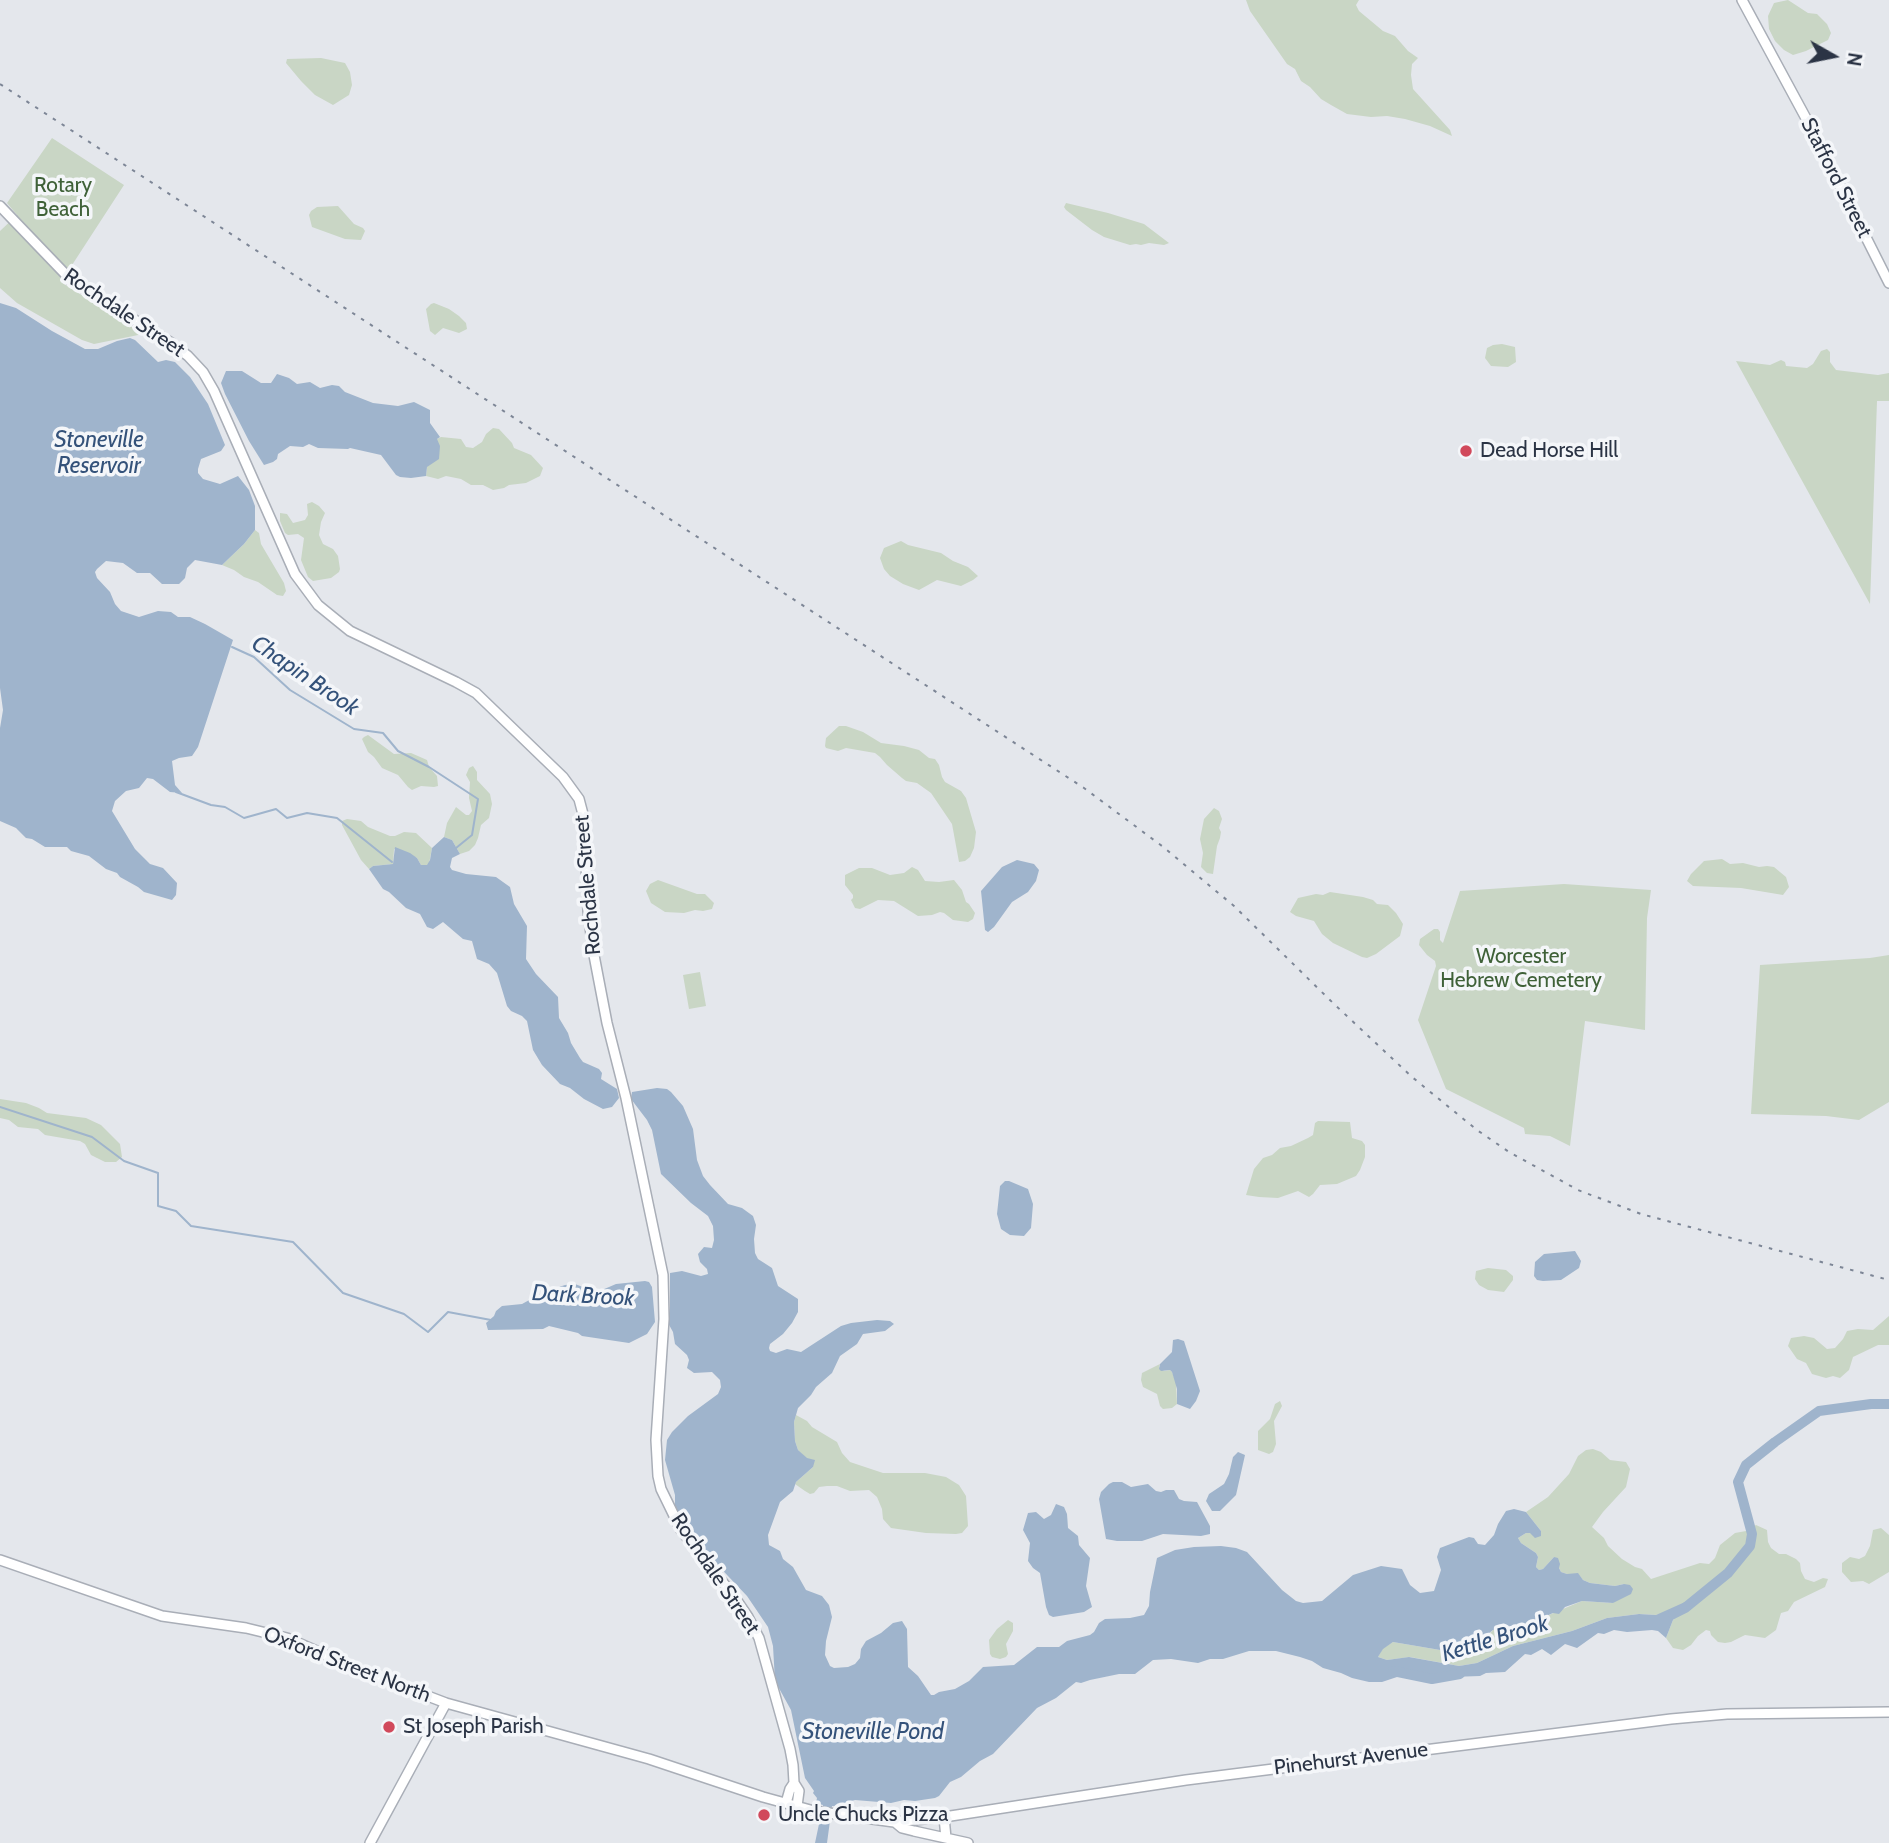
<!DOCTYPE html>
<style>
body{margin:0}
#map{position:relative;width:1889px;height:1843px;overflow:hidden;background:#e4e7ec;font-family:Cabin,sans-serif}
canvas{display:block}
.north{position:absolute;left:1798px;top:21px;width:70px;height:70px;-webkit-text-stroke:5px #f4f6f9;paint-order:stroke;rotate:99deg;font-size:19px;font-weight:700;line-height:28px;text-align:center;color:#2b3445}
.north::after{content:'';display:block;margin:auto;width:24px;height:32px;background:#2b3445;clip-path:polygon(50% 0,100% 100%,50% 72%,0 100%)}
</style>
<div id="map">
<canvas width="1889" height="1843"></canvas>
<div class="north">N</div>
</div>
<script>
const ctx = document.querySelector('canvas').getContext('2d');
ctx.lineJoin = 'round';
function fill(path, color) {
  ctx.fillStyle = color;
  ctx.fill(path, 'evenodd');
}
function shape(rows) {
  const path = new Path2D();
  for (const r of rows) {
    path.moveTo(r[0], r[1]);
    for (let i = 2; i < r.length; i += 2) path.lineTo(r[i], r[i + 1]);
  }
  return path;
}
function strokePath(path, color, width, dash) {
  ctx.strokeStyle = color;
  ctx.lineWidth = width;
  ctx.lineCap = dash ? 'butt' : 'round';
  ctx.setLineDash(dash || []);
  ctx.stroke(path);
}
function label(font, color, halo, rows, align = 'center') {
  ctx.font = font + ' Cabin,sans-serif';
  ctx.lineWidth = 7;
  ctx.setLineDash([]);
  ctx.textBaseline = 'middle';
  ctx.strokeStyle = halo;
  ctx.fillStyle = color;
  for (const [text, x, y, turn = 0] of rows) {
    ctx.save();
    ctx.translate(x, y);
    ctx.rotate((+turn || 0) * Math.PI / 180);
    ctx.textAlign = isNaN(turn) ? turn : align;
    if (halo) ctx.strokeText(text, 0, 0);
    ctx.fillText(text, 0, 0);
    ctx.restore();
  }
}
const green = shape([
 [1246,0,1359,0,1356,5,1359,11,1383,31,1395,36,1408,51,1418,58,1412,64,1411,75,1413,89,1450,130,1452,136,1430,126,1405,119,1387,116,1371,117,1347,114,1331,105,1321,99,1310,87,1301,81,1295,69,1287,64,1250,11],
 [1788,0,1808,13,1817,14,1827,24,1831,33,1828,40,1806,51,1793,55,1784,50,1775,41,1769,29,1768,16,1774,3],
 [321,58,345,63,350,72,352,85,349,95,333,105,315,95,301,81,286,63,287,59],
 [52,138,124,185,61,282,143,334,94,344,82,340,17,303,0,288,0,231,17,215,7,203],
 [1066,203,1108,213,1144,224,1169,243,1164,245,1149,243,1141,245,1136,244,1130,245,1104,237,1092,230,1066,210,1064,207],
 [338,206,354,224,363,228,365,231,361,240,345,239,312,227,309,215,311,211,317,207],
 [434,303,449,309,459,316,466,323,467,329,459,333,443,328,435,335,430,331,426,309,431,304],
 [1502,344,1515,347,1516,362,1508,367,1491,366,1485,358,1487,348,1493,345],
 [1827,349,1830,352,1830,362,1836,370,1878,375,1889,373,1889,401,1877,401,1870,604,1736,361,1770,365,1781,360,1785,362,1786,366,1807,368,1813,364,1821,351],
 [493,428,499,429,512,443,514,448,531,455,543,468,540,476,526,483,509,485,504,488,493,490,483,485,471,485,461,479,446,476,438,479,426,476,427,467,437,439,441,437,461,439,466,447,473,448,482,442,486,434],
 [312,502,319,506,325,513,321,522,319,535,323,544,333,549,338,556,340,569,339,572,331,578,313,581,308,577,301,560,304,538,298,534,288,535,285,533,280,521,280,513,287,514,293,523,305,520,308,515,307,504],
 [255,530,259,533,261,544,284,583,286,591,283,596,277,595,258,582,244,577,234,570,222,565,244,544],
 [901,541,908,545,941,553,953,561,968,567,978,576,973,580,961,586,937,580,919,590,903,584,890,576,884,569,880,558,884,548],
 [839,726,846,726,863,732,881,743,904,746,919,750,929,758,935,759,939,765,942,777,945,782,961,791,966,798,976,832,974,848,970,857,965,861,959,862,952,824,931,793,917,783,906,781,902,778,887,765,880,757,875,753,846,748,838,751,826,748,825,746,826,738],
 [368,735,394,754,411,753,427,760,429,767,437,776,438,786,434,787,421,786,412,790,408,787,398,775,382,768,374,757,368,752,362,739,364,737],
 [473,766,477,772,477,780,490,794,492,804,489,818,481,825,478,838,475,845,469,851,460,854,452,840,444,837,447,823,456,807,466,815,469,815,472,811,469,798,470,782,466,775,469,768],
 [1214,808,1219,811,1222,819,1219,828,1221,832,1220,838,1217,846,1213,874,1207,873,1201,867,1203,853,1200,839,1204,819],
 [347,819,361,821,368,827,390,836,395,836,404,832,416,833,432,848,429,864,427,865,421,865,417,858,394,849,393,864,373,866,369,869,361,860,342,825,342,821],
 [1722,859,1730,864,1743,863,1759,867,1767,866,1774,867,1786,877,1789,887,1783,895,1741,888,1693,886,1687,881,1691,874,1704,861],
 [912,867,918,870,925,881,939,882,954,880,962,890,966,902,969,904,975,913,973,919,968,922,953,920,944,913,940,912,932,915,918,916,894,901,878,900,860,909,855,908,851,900,853,898,853,895,845,885,845,875,859,868,872,868,890,875,904,873],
 [658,880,697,894,705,894,714,903,712,909,703,911,695,910,684,913,665,912,651,903,646,891,650,884],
 [1564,884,1651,890,1647,918,1645,1030,1585,1021,1570,1146,1550,1136,1525,1134,1524,1128,1446,1089,1418,1020,1436,966,1435,961,1427,955,1419,945,1420,939,1434,929,1438,929,1440,932,1440,940,1443,943,1460,891],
 [1330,892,1363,897,1373,900,1377,904,1388,905,1396,913,1403,924,1400,936,1376,954,1367,958,1362,957,1333,943,1322,934,1314,921,1296,916,1290,912,1298,898,1316,894,1323,895],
 [1889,955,1889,1102,1859,1120,1826,1116,1751,1114,1760,965,1870,958],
 [700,972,706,1006,689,1009,683,975],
 [0,1099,26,1103,39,1108,47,1113,86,1118,101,1125,120,1144,122,1157,116,1162,105,1162,91,1155,85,1144,80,1141,45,1135,38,1129,18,1127,9,1120,0,1118],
 [1318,1121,1350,1122,1352,1138,1362,1141,1365,1145,1365,1157,1360,1170,1356,1176,1337,1184,1320,1185,1313,1194,1309,1197,1298,1191,1278,1198,1259,1197,1246,1195,1254,1169,1263,1158,1272,1155,1280,1148,1291,1146,1308,1138,1313,1135,1315,1123],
 [1488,1268,1506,1270,1513,1276,1513,1280,1504,1292,1488,1290,1479,1285,1475,1279,1476,1271],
 [1889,1316,1889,1345,1878,1345,1853,1357,1849,1370,1840,1378,1833,1376,1826,1378,1812,1374,1806,1363,1797,1359,1788,1346,1791,1338,1804,1336,1814,1338,1827,1349,1835,1348,1843,1339,1847,1331,1858,1329,1873,1330],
 [1160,1364,1159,1367,1164,1371,1170,1370,1172,1372,1176,1382,1177,1404,1172,1408,1163,1409,1160,1406,1157,1394,1143,1387,1141,1380,1142,1373],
 [1280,1401,1282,1406,1274,1421,1276,1444,1273,1452,1269,1454,1258,1450,1258,1431,1270,1419,1275,1404],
 [796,1415,807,1421,812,1427,837,1442,842,1453,850,1462,883,1473,925,1473,946,1477,959,1485,966,1496,968,1526,962,1533,956,1534,926,1533,891,1528,883,1519,882,1509,877,1497,869,1490,850,1491,837,1486,827,1486,819,1487,814,1493,810,1494,805,1491,795,1484,796,1482,813,1467,798,1450,795,1441,794,1422],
 [1593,1449,1601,1452,1610,1460,1626,1462,1630,1469,1626,1487,1603,1512,1592,1527,1604,1538,1608,1546,1622,1559,1635,1567,1642,1569,1651,1579,1700,1563,1709,1564,1715,1558,1720,1545,1735,1533,1746,1531,1756,1525,1767,1530,1768,1542,1771,1548,1779,1554,1786,1554,1796,1559,1800,1563,1801,1571,1805,1579,1814,1582,1823,1578,1828,1579,1825,1587,1794,1602,1788,1611,1781,1613,1776,1630,1765,1638,1745,1635,1731,1642,1725,1643,1718,1642,1711,1635,1710,1631,1706,1630,1698,1636,1691,1645,1683,1650,1673,1648,1666,1638,1673,1620,1685,1608,1656,1615,1639,1614,1607,1618,1572,1631,1513,1646,1477,1663,1459,1666,1410,1657,1387,1660,1378,1657,1383,1648,1393,1642,1446,1651,1451,1649,1465,1637,1486,1637,1493,1630,1501,1628,1527,1626,1539,1617,1544,1617,1582,1601,1613,1603,1624,1584,1615,1586,1590,1583,1583,1580,1578,1574,1567,1574,1561,1572,1554,1557,1543,1569,1539,1570,1536,1567,1538,1557,1536,1553,1521,1543,1518,1538,1526,1533,1541,1531,1526,1512,1548,1497,1569,1474,1578,1456,1586,1450],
 [1881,1528,1889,1535,1889,1572,1869,1584,1863,1581,1851,1582,1842,1572,1842,1563,1850,1557,1859,1559,1865,1556,1870,1546,1873,1530],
 [1008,1620,1013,1623,1013,1631,1006,1644,1008,1654,1006,1657,1000,1659,992,1657,990,1654,989,1640,997,1629]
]);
const water = shape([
 [0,303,16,308,52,331,85,349,98,349,117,341,130,338,135,340,158,362,166,360,175,362,190,377,208,404,225,445,221,451,201,459,198,469,198,473,203,479,220,484,238,476,249,490,255,506,255,530,244,544,222,565,195,560,187,568,185,578,179,584,162,584,150,573,137,573,123,563,106,561,97,569,95,572,97,578,110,592,115,604,121,611,139,617,158,611,171,612,178,617,190,617,205,624,233,640,198,747,192,756,179,758,172,761,175,785,182,793,170,792,153,779,147,778,139,788,126,791,115,801,112,811,135,849,150,864,163,868,177,883,176,895,172,900,144,892,138,887,120,877,117,873,106,869,89,856,71,851,67,847,45,847,32,839,26,838,16,828,0,821,0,728,3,710,0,688],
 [226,371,242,371,261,383,271,383,277,374,289,378,297,384,310,382,320,388,332,385,339,386,345,392,373,403,398,406,414,402,430,410,430,423,440,437,437,439,440,446,439,459,427,467,426,476,411,478,400,477,396,475,381,455,350,448,348,449,318,448,309,444,303,447,290,446,278,454,277,459,273,462,264,465,249,441,225,394,221,383],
 [444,837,452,840,460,854,452,858,450,867,452,870,466,874,496,877,510,887,514,904,527,926,526,959,536,974,558,997,559,1018,568,1033,571,1043,580,1058,583,1062,599,1069,602,1073,601,1079,617,1089,619,1098,612,1107,603,1109,584,1099,570,1088,560,1084,542,1065,533,1050,527,1021,522,1016,511,1011,507,1006,497,973,489,964,477,959,472,941,463,939,443,922,433,929,427,927,420,914,406,908,389,892,383,889,369,869,373,866,393,864,395,847,410,853,417,858,421,865,427,865,430,860,432,848],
 [1017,860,1034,864,1039,870,1036,881,1028,892,1012,902,994,927,988,932,985,930,981,891,1002,867],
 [657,1088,667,1089,671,1092,683,1106,693,1129,697,1160,703,1176,710,1185,728,1204,742,1208,753,1216,756,1225,754,1239,755,1253,758,1259,772,1268,778,1286,798,1299,798,1312,792,1323,783,1334,770,1344,769,1348,770,1351,776,1353,787,1349,801,1352,841,1326,851,1323,877,1320,890,1321,894,1324,885,1331,863,1334,857,1344,840,1356,832,1373,816,1387,811,1395,798,1408,794,1422,795,1441,798,1450,807,1458,815,1460,813,1467,796,1482,793,1491,780,1502,768,1535,769,1545,780,1551,783,1559,793,1567,806,1590,822,1596,829,1605,832,1617,826,1641,825,1655,830,1666,834,1668,848,1667,855,1664,860,1658,861,1649,866,1641,881,1633,893,1623,902,1621,907,1629,908,1667,918,1676,931,1695,934,1695,939,1692,955,1689,969,1681,983,1667,1014,1665,1037,1647,1059,1647,1067,1641,1090,1635,1094,1632,1099,1623,1105,1619,1130,1618,1144,1615,1149,1606,1150,1592,1157,1558,1175,1550,1194,1547,1221,1546,1236,1548,1247,1552,1282,1590,1296,1601,1303,1603,1322,1601,1353,1575,1381,1566,1402,1569,1410,1585,1420,1593,1434,1591,1441,1570,1437,1557,1440,1548,1469,1537,1474,1538,1478,1544,1485,1545,1494,1535,1498,1524,1506,1511,1514,1509,1526,1512,1541,1531,1541,1536,1535,1538,1530,1533,1526,1533,1518,1538,1521,1543,1536,1553,1538,1557,1536,1567,1539,1570,1543,1569,1554,1557,1558,1558,1560,1564,1559,1568,1561,1572,1567,1574,1578,1573,1583,1580,1590,1583,1615,1586,1624,1584,1630,1585,1633,1589,1631,1594,1613,1603,1582,1601,1565,1607,1559,1614,1553,1613,1544,1617,1539,1617,1527,1626,1501,1628,1493,1630,1479,1641,1470,1637,1465,1637,1451,1649,1446,1651,1393,1642,1383,1649,1378,1657,1387,1660,1409,1657,1459,1666,1477,1663,1513,1646,1572,1631,1607,1618,1639,1614,1656,1615,1685,1602,1685,1608,1673,1620,1666,1638,1658,1631,1652,1630,1627,1632,1614,1630,1604,1634,1598,1633,1577,1648,1565,1644,1551,1655,1542,1649,1531,1655,1525,1654,1505,1672,1486,1673,1480,1676,1451,1677,1422,1673,1406,1674,1382,1682,1369,1682,1352,1678,1341,1673,1323,1668,1312,1661,1300,1657,1276,1651,1249,1651,1223,1659,1210,1659,1198,1663,1171,1659,1153,1660,1135,1674,1119,1674,1090,1680,1081,1683,1076,1682,1056,1698,1037,1708,993,1754,980,1761,961,1777,950,1782,939,1796,935,1798,915,1801,904,1800,891,1803,855,1800,848,1802,845,1807,832,1806,827,1843,815,1843,823,1805,816,1803,817,1798,813,1793,814,1791,805,1778,791,1710,775,1681,773,1646,768,1627,747,1596,709,1556,693,1535,677,1513,675,1506,675,1495,665,1460,667,1440,672,1432,688,1416,718,1394,721,1387,720,1380,712,1372,694,1373,687,1368,689,1360,687,1355,675,1344,673,1332,668,1323,670,1307,670,1273,682,1271,701,1276,708,1274,707,1269,700,1262,698,1254,704,1247,712,1248,714,1240,713,1226,708,1216,691,1203,661,1174,652,1130,647,1120,631,1099,632,1092],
 [1005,1181,1009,1181,1028,1189,1033,1204,1031,1228,1024,1236,1010,1235,1001,1229,997,1214,1000,1186],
 [1575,1251,1581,1261,1579,1268,1561,1280,1543,1281,1537,1280,1534,1276,1535,1262,1544,1254],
 [645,1281,649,1282,652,1287,655,1322,647,1334,629,1343,582,1336,578,1333,549,1326,543,1329,488,1330,486,1323,494,1316,496,1311,502,1306,522,1304,553,1287,559,1287,565,1285,575,1284,588,1289,602,1290,616,1284],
 [1178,1339,1184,1341,1200,1391,1196,1401,1190,1409,1177,1404,1177,1389,1172,1372,1170,1370,1161,1371,1159,1369,1160,1364,1172,1352,1173,1340],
 [1238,1452,1245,1455,1236,1495,1220,1511,1212,1511,1206,1501,1209,1494,1224,1484,1229,1474,1233,1457],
 [1113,1482,1122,1482,1131,1487,1148,1484,1156,1491,1161,1492,1166,1490,1174,1490,1179,1499,1184,1501,1197,1502,1210,1526,1210,1534,1201,1536,1163,1534,1142,1541,1117,1541,1106,1539,1099,1499,1101,1492,1109,1484],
 [1056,1504,1064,1507,1067,1514,1068,1528,1078,1536,1079,1545,1090,1558,1086,1586,1092,1607,1084,1612,1053,1617,1049,1615,1046,1607,1040,1573,1033,1568,1028,1561,1030,1543,1023,1530,1028,1513,1036,1512,1044,1519,1051,1515]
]);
const stream = shape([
 [232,647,254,657,290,690,354,729,383,733,398,751,429,767,478,799,472,835,456,848],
 [176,792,211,805,225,807,244,818,276,809,287,818,307,813,337,818,392,862],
 [0,1107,92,1137,124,1161,158,1173,158,1206,176,1211,191,1226,293,1242,343,1293,404,1314,428,1332,448,1312,491,1320]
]);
const river = shape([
 [1673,1614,1685,1608,1728,1573,1750,1546,1752,1534,1738,1482,1746,1465,1775,1442,1819,1411,1871,1404,1889,1404],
 [1393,1671,1432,1679,1460,1674]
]);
const secondary = shape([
 [1742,0,1808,122,1889,283],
 [0,206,71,280,170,342,188,356,203,372,214,391,295,574,318,605,350,631,456,682,476,693,563,777,579,799,584,818,588,911,593,950,607,1023,626,1098,663,1275,664,1319,656,1440,658,1476,661,1489,681,1530,733,1595,748,1617,759,1638,790,1749,793,1765,794,1783,799,1791,797,1806],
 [0,1560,162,1616,246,1628,287,1638,362,1671,446,1703,649,1759,763,1797,814,1811,894,1822,944,1817,1186,1780,1671,1719,1727,1714,1889,1712],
 [786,1803,790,1789,794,1783],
 [944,1817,946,1838],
 [896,1823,902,1828,914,1831,968,1843],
 [370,1843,446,1703]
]);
const rail = shape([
 [0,84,1084,788,1162,846,1234,906,1333,1003,1412,1077,1477,1130,1509,1152,1578,1190,1641,1214,1889,1280]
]);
const markers = [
 [1466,451,7,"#d1495b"],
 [389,1727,7,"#d1495b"],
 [764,1815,7,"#d1495b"]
];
const streetNames = [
 ["Stafford Street",1836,178,63],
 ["Rochdale Street",124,313,34],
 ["Rochdale Street",588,885,-95],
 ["Rochdale Street",715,1574,56],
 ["Oxford Street North",347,1665,21],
 ["Pinehurst Avenue",1351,1759,-7]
];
const parkNames = [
 ["Rotary",63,186],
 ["Beach",63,210],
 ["Worcester",1521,957],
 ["Hebrew Cemetery",1521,981]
];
const poiNames = [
 ["Dead Horse Hill",1480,451],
 ["St Joseph Parish",403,1727],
 ["Uncle Chucks Pizza",778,1815]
];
const waterNames = [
 ["Stoneville",99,440],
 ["Reservoir",99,466],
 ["Chapin Brook",305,676,34],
 ["Dark Brook",583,1296,3],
 ["Kettle Brook",1495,1639,-17],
 ["Stoneville Pond",873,1732]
];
fill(green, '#c9d6c5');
fill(water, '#9fb4cc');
strokePath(stream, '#9fb4cc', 2);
strokePath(river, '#9fb4cc', 10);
strokePath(secondary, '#a9aeb7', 12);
strokePath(secondary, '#fff', 9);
strokePath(rail, '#7d8696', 2, [3.5, 7]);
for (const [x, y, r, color] of markers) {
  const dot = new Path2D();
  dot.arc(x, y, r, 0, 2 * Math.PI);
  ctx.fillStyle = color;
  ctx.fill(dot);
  strokePath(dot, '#f4f6f9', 2.5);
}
label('21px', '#2b3445', '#f4f6f9', streetNames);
label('21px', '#3f6138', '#f4f6f9', parkNames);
label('21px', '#2b3445', '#f4f6f9', poiNames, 'left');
label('italic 23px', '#34527a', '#f4f6f9', waterNames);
</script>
